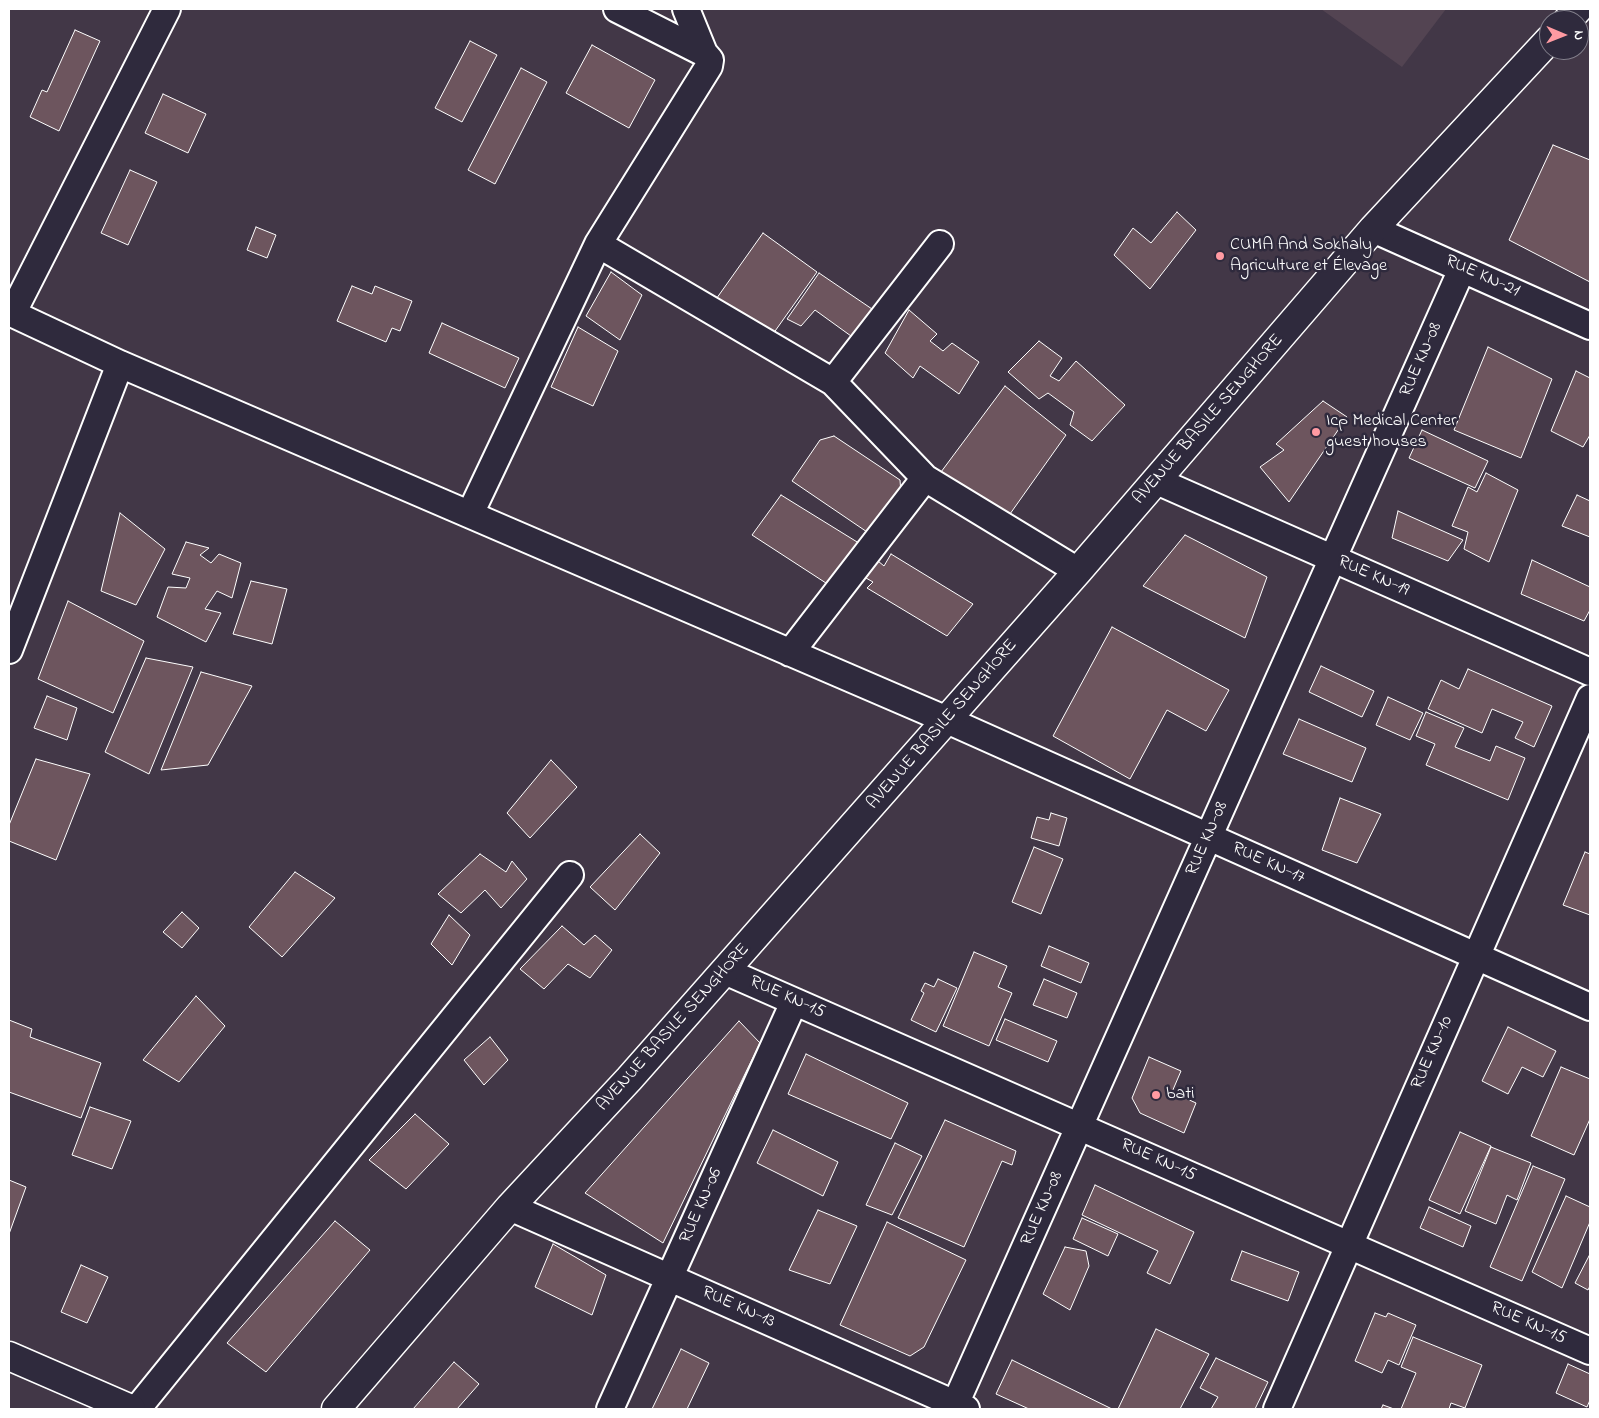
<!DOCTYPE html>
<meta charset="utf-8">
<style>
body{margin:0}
#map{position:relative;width:1599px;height:1418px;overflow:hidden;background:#423747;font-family:"Indie Flower",sans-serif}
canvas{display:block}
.frame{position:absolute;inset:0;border:10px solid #fff;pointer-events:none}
.north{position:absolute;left:1539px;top:10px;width:50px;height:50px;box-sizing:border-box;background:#2f2a3d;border:1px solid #827f8b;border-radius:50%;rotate:91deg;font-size:14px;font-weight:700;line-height:20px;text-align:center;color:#fff}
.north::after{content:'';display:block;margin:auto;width:18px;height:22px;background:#ff9aa2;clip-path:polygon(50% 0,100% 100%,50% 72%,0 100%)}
</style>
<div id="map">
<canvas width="1599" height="1418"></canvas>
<div class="frame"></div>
<div class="north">N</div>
</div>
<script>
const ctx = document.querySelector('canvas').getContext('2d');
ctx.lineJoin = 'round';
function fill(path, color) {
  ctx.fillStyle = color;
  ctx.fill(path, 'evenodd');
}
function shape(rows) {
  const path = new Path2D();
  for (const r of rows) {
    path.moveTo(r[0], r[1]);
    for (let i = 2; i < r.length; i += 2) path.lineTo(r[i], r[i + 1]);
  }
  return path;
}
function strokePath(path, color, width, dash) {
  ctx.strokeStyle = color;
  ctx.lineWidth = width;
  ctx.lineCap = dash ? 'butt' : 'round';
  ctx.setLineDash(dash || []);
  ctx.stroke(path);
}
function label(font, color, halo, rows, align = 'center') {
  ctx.font = font + ' "Indie Flower",sans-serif';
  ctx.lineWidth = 5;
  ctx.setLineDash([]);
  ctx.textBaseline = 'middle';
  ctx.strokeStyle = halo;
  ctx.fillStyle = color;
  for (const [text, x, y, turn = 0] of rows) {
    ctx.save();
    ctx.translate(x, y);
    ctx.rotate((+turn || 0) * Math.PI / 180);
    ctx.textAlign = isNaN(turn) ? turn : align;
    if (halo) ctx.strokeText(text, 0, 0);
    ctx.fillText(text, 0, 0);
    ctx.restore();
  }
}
const built = shape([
 [1321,9,1446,9,1402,67]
]);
const building = shape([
 [75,30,100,41,59,131,30,117,42,90,47,92,75,30],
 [470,41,497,55,462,122,435,108,470,41],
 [592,45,655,80,629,128,566,93,592,45],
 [521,68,547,82,495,184,468,170,521,68],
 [163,94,206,114,188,153,145,133,163,94],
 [1553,145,1590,160,1590,282,1509,240,1553,145],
 [130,170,157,182,128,245,101,233,130,170],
 [1177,212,1196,230,1150,289,1114,255,1133,228,1151,243,1177,212],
 [256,227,276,235,267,258,247,250,256,227],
 [763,233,817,272,768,341,714,302,763,233],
 [611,272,642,295,620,340,586,316,611,272],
 [819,273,872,309,851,336,815,310,801,326,787,319,819,273],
 [352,286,372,294,375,286,412,301,400,331,392,328,386,342,337,321,352,286],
 [909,310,937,334,930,341,943,351,952,343,979,362,959,394,920,366,913,378,885,353,909,310],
 [442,323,519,358,505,388,429,353,442,323],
 [578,327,618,351,593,406,551,387,578,327],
 [1039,341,1062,358,1050,376,1059,381,1076,361,1125,405,1092,441,1070,425,1074,412,1048,393,1039,399,1008,372,1039,341],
 [1488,347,1552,379,1521,458,1454,430,1488,347],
 [1576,371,1590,378,1590,435,1583,447,1551,431,1576,371],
 [1005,386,1066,435,1005,521,941,472,1005,386],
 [1323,401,1347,417,1289,502,1260,467,1284,450,1276,444,1323,401],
 [1422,430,1488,461,1475,488,1409,458,1422,430],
 [834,436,900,480,901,494,873,536,792,481,820,440,834,436],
 [1486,473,1518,490,1489,562,1464,549,1468,532,1452,526,1468,487,1477,492,1486,473],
 [781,495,862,545,829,585,752,535,781,495],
 [1577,495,1590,501,1590,537,1562,526,1577,495],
 [1398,511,1463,540,1448,561,1392,538,1398,511],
 [120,513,165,549,136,605,101,591,120,513],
 [1185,535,1267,577,1245,638,1143,586,1185,535],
 [186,542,209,548,200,555,211,563,219,554,241,563,232,598,217,591,205,609,221,613,206,642,157,617,168,587,186,588,190,578,172,574,186,542],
 [891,554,973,604,947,636,867,588,873,582,866,578,878,561,884,566,891,554],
 [1532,560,1590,587,1590,610,1584,621,1521,594,1532,560],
 [251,581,287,589,272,644,233,634,251,581],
 [68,601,144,641,113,713,38,679,68,601],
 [1112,627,1229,690,1206,731,1167,710,1130,779,1053,736,1112,627],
 [146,658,193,667,149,774,105,752,146,658],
 [1321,666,1374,691,1362,717,1309,692,1321,666],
 [1468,669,1552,706,1534,747,1515,738,1523,722,1492,709,1482,733,1428,709,1441,680,1459,689,1468,669],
 [201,672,252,686,208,765,161,770,201,672],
 [47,696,77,708,67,740,34,728,47,696],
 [1388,697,1423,713,1410,740,1376,725,1388,697],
 [1426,712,1464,728,1455,747,1490,761,1496,746,1525,758,1508,800,1426,765,1435,744,1416,736,1426,712],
 [1299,719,1366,748,1352,782,1283,754,1299,719],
 [36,759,90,774,56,860,9,841,9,825,36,759],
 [551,760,577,787,530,838,507,813,551,760],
 [1340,798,1381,814,1357,863,1322,850,1340,798],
 [1051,813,1067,818,1059,846,1031,838,1037,817,1049,820,1051,813],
 [640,834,660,853,615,910,590,887,640,834],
 [1034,847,1063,859,1041,914,1012,902,1034,847],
 [1585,852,1590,854,1590,915,1563,905,1585,852],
 [480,854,506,872,512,861,527,879,501,908,485,890,461,913,438,894,480,854],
 [295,872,335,898,282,957,249,927,295,872],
 [182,912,199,928,182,948,163,932,182,912],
 [449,915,470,935,452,965,431,944,449,915],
 [562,926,584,945,595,935,612,950,590,978,568,964,544,989,520,969,562,926],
 [1049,946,1089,963,1081,983,1041,966,1049,946],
 [974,952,1007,966,998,987,1012,993,989,1046,943,1026,974,952],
 [938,979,957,988,936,1032,911,1020,924,993,921,991,925,983,934,987,938,979],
 [1044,979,1077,993,1067,1018,1033,1005,1044,979],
 [196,996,225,1026,179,1082,143,1060,196,996],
 [1005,1019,1057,1041,1048,1062,996,1040,1005,1019],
 [9,1020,32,1029,30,1037,101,1063,81,1118,9,1092,9,1020],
 [739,1021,760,1043,663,1243,585,1193,739,1021],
 [1508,1027,1556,1051,1543,1077,1522,1067,1508,1094,1482,1081,1508,1027],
 [490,1037,508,1060,484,1085,464,1060,490,1037],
 [806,1054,908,1103,891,1139,788,1094,806,1054],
 [1149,1057,1181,1071,1172,1092,1196,1103,1184,1133,1140,1113,1132,1098,1149,1057],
 [1561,1067,1590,1079,1590,1078,1590,1119,1574,1155,1531,1136,1561,1067],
 [90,1107,131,1121,112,1169,72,1155,90,1107],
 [415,1114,449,1144,406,1189,369,1160,415,1114],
 [945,1120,1016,1151,1012,1165,1002,1161,964,1247,898,1218,945,1120],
 [773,1130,838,1162,823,1196,757,1163,773,1130],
 [1460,1132,1491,1146,1460,1214,1429,1200,1460,1132],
 [895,1143,922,1156,892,1215,866,1205,895,1143],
 [1491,1147,1531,1163,1517,1200,1507,1195,1496,1224,1465,1211,1491,1147],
 [1533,1166,1565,1179,1522,1281,1490,1267,1533,1166],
 [9,1180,26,1187,9,1234,9,1180],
 [1095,1185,1194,1232,1170,1284,1147,1273,1158,1251,1082,1215,1095,1185],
 [1566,1196,1590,1207,1590,1222,1562,1288,1532,1272,1566,1196],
 [1429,1207,1471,1226,1463,1247,1420,1228,1429,1207],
 [818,1210,857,1226,830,1284,789,1270,818,1210],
 [1082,1218,1118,1234,1108,1256,1073,1239,1082,1218],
 [335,1221,370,1250,266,1372,227,1343,335,1221],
 [887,1222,966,1260,924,1347,910,1356,840,1325,887,1222],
 [553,1244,606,1275,592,1315,535,1287,553,1244],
 [1065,1247,1086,1251,1089,1266,1070,1310,1043,1294,1065,1247],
 [1242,1251,1299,1272,1288,1301,1231,1280,1242,1251],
 [1589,1256,1590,1256,1590,1286,1588,1290,1575,1283,1589,1256],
 [81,1265,108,1277,87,1323,61,1312,81,1265],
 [1375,1313,1386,1317,1388,1313,1416,1325,1399,1365,1388,1360,1382,1373,1355,1361,1375,1313],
 [1156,1329,1209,1354,1180,1409,1118,1409,1156,1329],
 [1413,1337,1482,1365,1465,1408,1451,1403,1449,1409,1401,1409,1416,1373,1401,1367,1413,1337],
 [681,1349,709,1363,687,1409,652,1409,681,1349],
 [1216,1358,1268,1382,1255,1409,1211,1409,1218,1397,1200,1388,1216,1358],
 [1012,1360,1112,1409,1029,1409,996,1394,1012,1360],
 [454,1362,479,1384,457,1409,413,1409,454,1362],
 [1568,1364,1590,1374,1590,1400,1587,1407,1556,1393,1568,1364],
 [1383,1405,1394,1409,1381,1409,1383,1405]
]);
const street = shape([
 [686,9,704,53],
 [1373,229,1590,326],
 [598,244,833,382,925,478,1078,571],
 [9,312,120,364,947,720,1590,1007],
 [12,314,167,9],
 [833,382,940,244],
 [1157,481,1590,672],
 [470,514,598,244,709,66,710,60,704,53,617,9],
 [9,650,120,364],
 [790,653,925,478],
 [725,971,1590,1351],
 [510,1207,966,1409],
 [137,1409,570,875],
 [610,1409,794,1002],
 [953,1409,1462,269],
 [1277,1409,1590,698]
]);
const secondary = shape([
 [9,1356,131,1409]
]);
const highway = shape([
 [1568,20,1578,9],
 [336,1409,510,1207,629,1079,1078,571,1373,229,1549,40]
]);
const markers = [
 [1220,256,5,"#ff9aa2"],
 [1316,432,5,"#ff9aa2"],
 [1156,1095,5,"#ff9aa2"]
];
const poiNames = [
 ["CUMA And Sokhaly",1230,246],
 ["Agriculture et Élevage",1230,267],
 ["Icp Medical Center",1326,422],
 ["guest houses",1326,443],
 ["bati",1166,1095]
];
const streetNames = [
 ["RUE KN-21",1482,277,24],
 ["RUE KN-08",1422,360,-66],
 ["AVENUE BASILE SENGHORE",1209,420,-49],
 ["RUE KN-19",1373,577,24],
 ["AVENUE BASILE SENGHORE",943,725,-49],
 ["RUE KN-08",1208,839,-66],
 ["RUE KN-17",1268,864,24],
 ["RUE KN-15",787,998,24],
 ["AVENUE BASILE SENGHORE",674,1028,-48],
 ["RUE KN-10",1433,1053,-66],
 ["RUE KN-15",1158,1161,24],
 ["RUE KN-06",702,1206,-66],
 ["RUE KN-08",1043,1209,-66],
 ["RUE KN-13",738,1308,24],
 ["RUE KN-15",1528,1324,24]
];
fill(built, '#534452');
fill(building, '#6d555e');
strokePath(building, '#fff', 1);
strokePath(street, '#fff', 30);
strokePath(secondary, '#fff', 31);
strokePath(highway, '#fff', 31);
strokePath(street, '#2f2a3d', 26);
strokePath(secondary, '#2f2a3d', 28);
strokePath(highway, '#2f2a3d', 28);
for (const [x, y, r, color] of markers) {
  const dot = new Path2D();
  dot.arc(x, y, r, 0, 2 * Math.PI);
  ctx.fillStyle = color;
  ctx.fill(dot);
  strokePath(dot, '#2f2a3d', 2);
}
label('18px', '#fff', '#2f2a3d', poiNames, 'left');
label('18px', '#fff', '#2f2a3d', streetNames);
</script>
